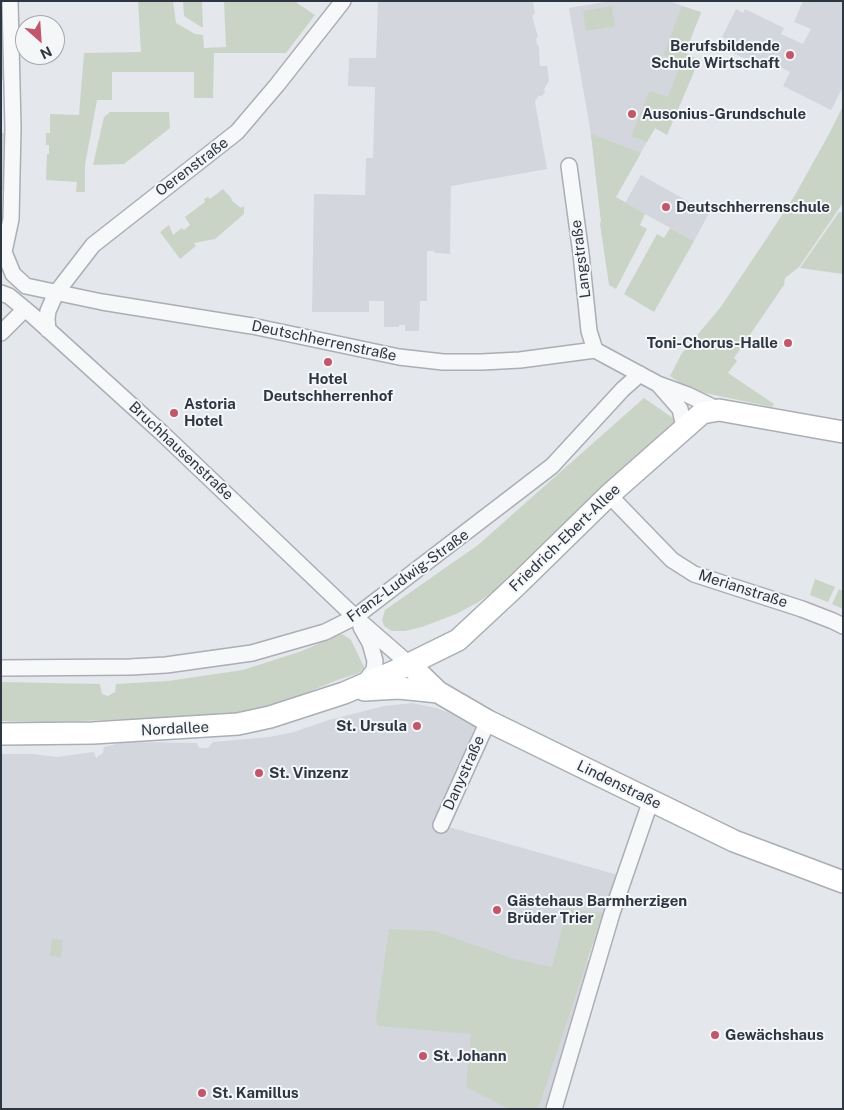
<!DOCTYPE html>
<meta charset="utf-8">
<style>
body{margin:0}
#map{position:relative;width:844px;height:1110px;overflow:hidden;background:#e4e7eb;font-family:"Public Sans",sans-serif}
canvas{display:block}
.frame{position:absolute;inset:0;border:2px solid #2e3642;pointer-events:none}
.north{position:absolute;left:15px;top:15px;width:50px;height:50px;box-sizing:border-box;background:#f4f6f8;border:1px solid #a5a9af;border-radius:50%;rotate:154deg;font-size:14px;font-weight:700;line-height:20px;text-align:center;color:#2e3642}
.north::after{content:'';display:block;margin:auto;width:18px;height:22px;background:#c2576b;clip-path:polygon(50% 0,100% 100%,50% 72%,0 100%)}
</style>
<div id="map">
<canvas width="844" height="1110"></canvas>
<div class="frame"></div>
<div class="north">N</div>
</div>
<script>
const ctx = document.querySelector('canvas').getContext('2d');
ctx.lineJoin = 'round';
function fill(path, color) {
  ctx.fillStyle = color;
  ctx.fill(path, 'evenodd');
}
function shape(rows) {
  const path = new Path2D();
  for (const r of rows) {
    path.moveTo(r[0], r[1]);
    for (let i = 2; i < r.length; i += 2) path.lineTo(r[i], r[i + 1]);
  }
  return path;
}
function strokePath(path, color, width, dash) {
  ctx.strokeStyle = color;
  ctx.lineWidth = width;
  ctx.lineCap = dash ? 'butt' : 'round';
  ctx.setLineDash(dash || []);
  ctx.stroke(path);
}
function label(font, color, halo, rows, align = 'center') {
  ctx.font = font + ' "Public Sans",sans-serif';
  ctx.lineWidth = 4;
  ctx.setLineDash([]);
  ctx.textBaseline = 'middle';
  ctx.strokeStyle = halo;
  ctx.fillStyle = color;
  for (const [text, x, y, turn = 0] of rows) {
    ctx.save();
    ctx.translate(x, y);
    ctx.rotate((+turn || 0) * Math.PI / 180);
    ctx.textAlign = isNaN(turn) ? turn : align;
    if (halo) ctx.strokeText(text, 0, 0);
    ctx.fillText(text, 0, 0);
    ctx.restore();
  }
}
const built = shape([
 [378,1,536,1,533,2,535,13,532,16,538,37,536,38,537,44,539,47,540,66,547,66,549,81,544,89,545,92,542,96,538,96,535,102,547,169,451,186,450,254,435,253,434,251,427,251,427,301,420,301,419,331,405,331,405,325,399,325,399,327,384,327,384,301,369,301,369,312,312,312,314,194,365,195,366,158,373,158,375,87,348,86,349,58,376,58],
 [611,1,670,1,701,13,685,53,699,60,667,135,655,128,601,221,591,134,569,8],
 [803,1,843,1,843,87,831,110,783,86,790,72,768,61,764,68,725,49,729,40,722,37,736,9,743,13,745,9,784,28,781,34,803,44,811,29,794,22],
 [641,175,709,213,694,241,625,203],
 [413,703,436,708,461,717,475,726,438,824,618,875,598,943,593,943,587,959,592,964,548,1109,1,1109,1,754,32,754,57,757,94,752,96,758,103,753,104,747,125,742,197,743,199,748,208,748,213,742,269,737,294,732,329,720,384,706]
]);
const green = shape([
 [138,1,173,1,176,23,195,34,203,35,204,48,226,47,224,1,297,1,297,3,315,15,286,53,214,53,213,98,194,98,194,72,112,72,112,100,97,100,85,165,85,192,76,192,77,182,46,180,47,154,49,154,49,145,46,145,46,133,50,133,50,114,79,115,84,53,141,52],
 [183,1,202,1,203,28,184,16],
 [612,6,615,26,586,31,583,11],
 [682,6,701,12,685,53,699,60,667,135,655,128,647,142,631,136,650,91,668,97,678,71,667,66,671,58,663,55],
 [4,24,4,80,2,80,1,25],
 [843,106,843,203,799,267,785,278,784,285,734,358,737,361,728,373,774,404,772,407,700,392,682,384,670,376,682,353,720,308,767,238,795,195,829,134],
 [110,112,169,112,170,128,124,164,93,165,104,117],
 [1,133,4,133,4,148,3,190,1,191],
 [591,134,641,153,616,197,645,214,640,225,647,229,616,289,609,285,600,224,601,221],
 [223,189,232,199,231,200,241,208,244,206,244,214,215,239,194,243,196,246,180,259,160,232,169,225,173,235,182,228,184,230,190,225,185,217,205,202,204,199,208,197,210,199],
 [839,212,843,212,843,274,800,268],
 [670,228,694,241,654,312,624,294,657,234,664,238],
 [644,398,673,418,676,424,498,588,477,603,456,614,422,627,405,631,392,631,384,626,382,620,385,610,478,545],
 [815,579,835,587,828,602,810,595],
 [839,589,843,591,843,609,832,604],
 [340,634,344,635,351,640,365,669,357,674,340,679,289,700,245,713,179,720,136,719,47,722,1,721,1,682,100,684,102,694,108,696,115,692,116,684,168,681,243,670,302,651],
 [567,909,603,913,538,1109,509,1109,466,1087,471,1034,378,1026,376,1019,389,929,435,931,514,959,552,967],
 [52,939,63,940,61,957,50,956]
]);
const minor = shape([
 [569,166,581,254,589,331,595,350],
 [4,252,13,274,26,286,102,302,252,326,399,357,443,362,482,362,520,360,595,350,658,384,688,395,719,410],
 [1,256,4,252,11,219,13,128,10,1],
 [1,293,9,296,32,315,162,433,355,617,409,664],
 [48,330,47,319,48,311,56,293,93,245,237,132,277,85,343,1],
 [1,333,25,309],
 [659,385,680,409,684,427],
 [609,495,672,560,694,574,802,609,833,621,843,626],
 [361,627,370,643,375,661,374,670,363,684],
 [1,668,130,667,166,665,252,653,325,632,355,617,552,466,623,389,640,374],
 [441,825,488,721],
 [554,1109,612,913,651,800]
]);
const secondary = shape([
 [409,664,438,692,488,721,734,841,843,882],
 [364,690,399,688,438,692],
 [1,734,93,733,238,724,270,717,344,693,393,672,458,640,517,585,609,495,702,413,719,410,843,432]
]);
const markers = [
 [790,55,5,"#c2576b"],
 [632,114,5,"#c2576b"],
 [666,207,5,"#c2576b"],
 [788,343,5,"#c2576b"],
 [328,362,5,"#c2576b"],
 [174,413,5,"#c2576b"],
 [417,726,5,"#c2576b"],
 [259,773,5,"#c2576b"],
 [497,910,5,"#c2576b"],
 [715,1035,5,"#c2576b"],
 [423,1056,5,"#c2576b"],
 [202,1093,5,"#c2576b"]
];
const poiNames = [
 ["Berufsbildende",780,46,"right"],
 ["Schule Wirtschaft",780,63,"right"],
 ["Ausonius-Grundschule",642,114],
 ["Deutschherrenschule",676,207],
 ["Toni-Chorus-Halle",778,343,"right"],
 ["Hotel",328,379,"center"],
 ["Deutschherrenhof",328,396,"center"],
 ["Astoria",184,404],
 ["Hotel",184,421],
 ["St. Ursula",407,726,"right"],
 ["St. Vinzenz",269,773],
 ["Gästehaus Barmherzigen",507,901],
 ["Brüder Trier",507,918],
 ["Gewächshaus",725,1035],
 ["St. Johann",433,1056],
 ["St. Kamillus",212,1093]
];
const streetNames = [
 ["Oerenstraße",192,167,-37],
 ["Langstraße",581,259,-97],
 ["Deutschherrenstraße",324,341,12],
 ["Bruchhausenstraße",181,451,43],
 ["Friedrich-Ebert-Allee",565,538,-44],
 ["Franz-Ludwig-Straße",408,576,-36],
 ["Merianstraße",743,589,18],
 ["Nordallee",175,729,-3],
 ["Danystraße",464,773,-66],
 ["Lindenstraße",619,785,26]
];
fill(built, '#d3d6dd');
fill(green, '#cad4c6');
strokePath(minor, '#aaaeb5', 18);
strokePath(secondary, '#aaaeb5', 24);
strokePath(minor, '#f7f8f9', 15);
strokePath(secondary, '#fff', 21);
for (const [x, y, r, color] of markers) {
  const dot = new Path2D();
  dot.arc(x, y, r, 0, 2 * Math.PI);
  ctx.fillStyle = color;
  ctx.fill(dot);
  strokePath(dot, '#f4f6f8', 2);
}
label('bold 15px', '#2e3642', '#f4f6f8', poiNames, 'left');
label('15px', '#2e3642', '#f4f6f8', streetNames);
</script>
